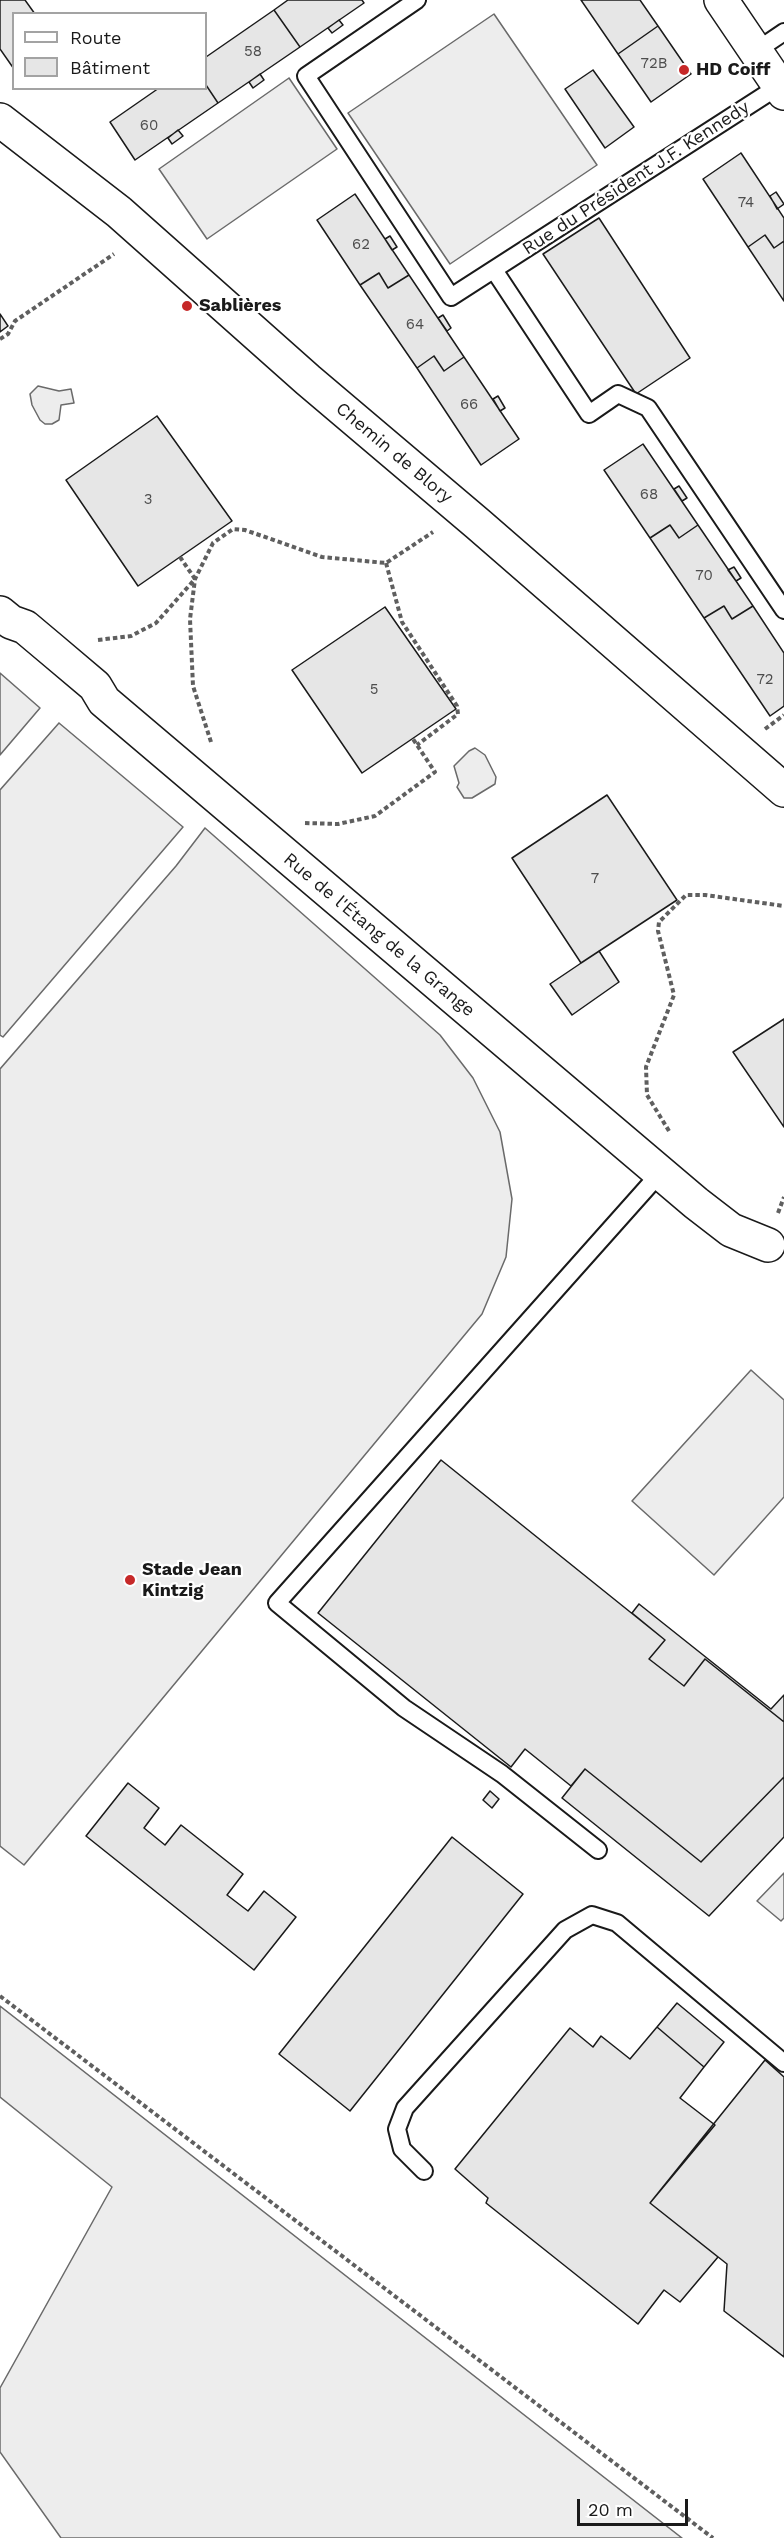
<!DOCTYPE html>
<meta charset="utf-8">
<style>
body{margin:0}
#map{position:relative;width:784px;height:2538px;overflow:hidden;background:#fff;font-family:"Work Sans",sans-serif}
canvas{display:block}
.legend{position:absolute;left:12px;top:12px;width:195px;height:78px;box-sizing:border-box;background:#fff;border:2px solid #a3a3a3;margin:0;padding:8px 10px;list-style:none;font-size:18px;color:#1a1a1a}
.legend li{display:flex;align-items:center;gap:12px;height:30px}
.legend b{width:30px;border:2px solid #a3a3a3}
.scale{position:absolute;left:577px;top:2499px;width:111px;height:27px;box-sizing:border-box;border:3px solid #1a1a1a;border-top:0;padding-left:8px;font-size:18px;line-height:21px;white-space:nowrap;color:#1a1a1a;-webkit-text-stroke:4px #fff;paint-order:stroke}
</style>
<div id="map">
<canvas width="784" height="2538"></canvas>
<ul class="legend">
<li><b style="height:8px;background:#fff"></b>Route</li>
<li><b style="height:16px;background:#e6e6e6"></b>Bâtiment</li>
</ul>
<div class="scale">20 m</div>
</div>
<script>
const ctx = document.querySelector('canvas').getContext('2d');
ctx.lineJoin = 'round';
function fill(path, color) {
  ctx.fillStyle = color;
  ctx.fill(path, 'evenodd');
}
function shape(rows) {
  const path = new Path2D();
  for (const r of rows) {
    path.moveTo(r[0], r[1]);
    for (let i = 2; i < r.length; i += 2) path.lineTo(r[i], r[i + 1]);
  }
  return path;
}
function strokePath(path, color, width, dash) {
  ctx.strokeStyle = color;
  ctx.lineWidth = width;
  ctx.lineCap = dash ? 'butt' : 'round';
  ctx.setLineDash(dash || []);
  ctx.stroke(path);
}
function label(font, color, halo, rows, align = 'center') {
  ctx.font = font + ' "Work Sans",sans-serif';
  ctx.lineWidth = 4.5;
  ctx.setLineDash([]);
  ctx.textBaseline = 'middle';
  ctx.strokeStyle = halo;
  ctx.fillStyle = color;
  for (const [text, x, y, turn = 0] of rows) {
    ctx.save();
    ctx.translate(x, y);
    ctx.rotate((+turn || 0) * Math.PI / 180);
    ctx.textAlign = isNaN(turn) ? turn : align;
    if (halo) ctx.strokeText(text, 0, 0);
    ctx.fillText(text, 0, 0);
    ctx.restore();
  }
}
const built = shape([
 [494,14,597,165,450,264,348,113,494,14],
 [289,78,337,149,207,239,159,169,289,78],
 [38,386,59,391,71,389,74,403,61,405,59,420,52,424,45,424,40,420,32,405,30,394,38,386],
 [0,673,40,708,0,755,0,673],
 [59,723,183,827,3,1037,0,1035,0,790,59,723],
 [475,748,485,755,496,777,495,784,472,798,464,798,457,787,459,783,454,766,469,751,475,748],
 [205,828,440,1035,473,1078,500,1132,512,1199,506,1257,482,1314,24,1865,0,1846,0,1069,176,866,205,828],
 [751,1370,784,1400,784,1497,714,1575,632,1501,751,1370],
 [784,1873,784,1918,781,1921,757,1901,784,1873],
 [0,2006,682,2538,61,2538,0,2452,0,2388,112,2187,0,2097,0,2006]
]);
const building = shape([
 [0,0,25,0,35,14,14,14,14,69,0,49,0,0],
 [288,0,362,0,364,3,300,47,274,10,288,0],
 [581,0,640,0,658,26,618,54,581,0],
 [274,10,300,47,218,103,206,85,206,57,274,10],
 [339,20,343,25,332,33,328,28,339,20],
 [658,26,691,74,651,102,618,54,658,26],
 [593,70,634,127,605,148,565,89,593,70],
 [260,74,264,80,253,88,249,82,260,74],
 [206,85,218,103,135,160,110,122,159,88,206,88,206,85],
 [178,130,183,136,172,144,168,138,178,130],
 [741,153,784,218,784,241,774,248,765,235,748,247,703,179,741,153],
 [776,192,784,204,777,209,770,196,776,192],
 [355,194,409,275,388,288,379,273,360,285,317,220,355,194],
 [599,218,690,358,636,394,543,254,599,218],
 [765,235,774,248,784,241,784,301,748,247,765,235],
 [390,236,397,247,392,250,385,239,390,236],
 [379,273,388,288,409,275,464,357,444,371,434,356,417,368,360,285,379,273],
 [0,314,8,326,0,332,0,314],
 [443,315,451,328,447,331,438,318,443,315],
 [434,356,444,371,464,357,519,439,481,465,417,368,434,356],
 [498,396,505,408,500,411,493,399,498,396],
 [157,416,232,521,138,586,66,480,157,416],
 [643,444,698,525,679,538,670,525,650,538,604,470,643,444],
 [679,486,687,498,682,501,674,489,679,486],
 [670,525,679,538,698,525,753,606,732,619,724,606,704,618,650,538,670,525],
 [734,567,741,578,736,581,728,570,734,567],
 [724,606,732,619,753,606,784,653,784,706,770,716,704,618,724,606],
 [385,607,456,709,362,773,292,670,385,607],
 [607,795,677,900,581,963,512,858,607,795],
 [599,951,619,982,572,1015,550,984,599,951],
 [784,1019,784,1127,733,1052,784,1019],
 [441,1460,665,1640,649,1659,684,1686,705,1659,784,1722,784,1777,701,1862,585,1769,571,1786,525,1749,511,1767,318,1613,441,1460],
 [639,1604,771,1709,784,1695,784,1722,705,1659,684,1686,649,1659,665,1640,632,1613,639,1604],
 [585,1769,701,1862,784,1777,784,1837,709,1916,562,1798,585,1769],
 [128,1783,159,1808,144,1828,165,1845,181,1825,243,1874,227,1895,248,1911,264,1891,296,1917,254,1970,86,1836,128,1783],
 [490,1791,499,1799,492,1808,483,1800,490,1791],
 [452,1837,523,1894,350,2111,279,2054,452,1837],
 [677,2003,724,2042,704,2067,657,2027,677,2003],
 [657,2027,704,2067,680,2098,715,2125,650,2203,718,2257,680,2302,664,2290,638,2324,486,2203,488,2198,455,2169,570,2028,593,2047,601,2036,630,2059,657,2027],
 [765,2060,784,2077,784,2357,724,2311,727,2264,650,2203,765,2060]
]);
const path = shape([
 [0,339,8,334,15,321,114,254],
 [386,563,402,622,457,706,458,714,417,745],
 [98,640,131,636,156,623,195,579,180,557],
 [765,729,784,715],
 [211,742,193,686,190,619,195,579,213,543,233,529,245,530,322,557,386,563,433,532],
 [305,823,338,824,375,816,435,772,413,739],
 [669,1131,647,1095,646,1067,674,995,658,931,659,922,686,895,705,895,784,906],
 [778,1213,784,1197],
 [0,1996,713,2538]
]);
const service = shape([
 [417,0,306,76,451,297,779,86],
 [756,51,784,32],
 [494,270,589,414,618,394,648,408,784,610],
 [598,1850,502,1774,404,1708,277,1603,661,1172],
 [424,2171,402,2149,397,2129,405,2108,565,1930,592,1915,617,1923,784,2063]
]);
const minor = shape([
 [0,613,11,622,25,627,50,648,95,686,104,701,696,1203,731,1230,768,1245]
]);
const tertiary = shape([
 [721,0,784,93],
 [0,120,119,212,308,380,478,524,784,790]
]);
const markers = [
 [684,70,6,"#c62828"],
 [187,306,6,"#c62828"],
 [130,1580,6,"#c62828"]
];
const numberNames = [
 ["58",253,52],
 ["72B",654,64],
 ["60",149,126],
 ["74",746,203],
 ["62",361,245],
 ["64",415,325],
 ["66",469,405],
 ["68",649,495],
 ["3",148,500],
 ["70",704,576],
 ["72",765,680],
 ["5",374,690],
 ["7",595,879]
];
const poiNames = [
 ["HD Coiff",696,70],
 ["Sablières",199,306],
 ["Stade Jean",142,1570],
 ["Kintzig",142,1591]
];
const streetNames = [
 ["Rue du Président J.F. Kennedy",636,178,-33],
 ["Chemin de Blory",394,453,40],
 ["Rue de l'Étang de la Grange",379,935,40]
];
fill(built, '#ededed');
strokePath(built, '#6a6a6a', 1.5);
fill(building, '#e6e6e6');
strokePath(building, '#1a1a1a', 1.5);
strokePath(service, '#1a1a1a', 20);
strokePath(minor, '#1a1a1a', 36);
strokePath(tertiary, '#1a1a1a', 36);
strokePath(path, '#5f5f5f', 4, [4.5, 3]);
strokePath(service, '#fff', 16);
strokePath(minor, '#fff', 33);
strokePath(tertiary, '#fff', 33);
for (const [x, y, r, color] of markers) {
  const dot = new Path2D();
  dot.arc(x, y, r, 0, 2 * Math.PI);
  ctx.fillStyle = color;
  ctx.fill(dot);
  strokePath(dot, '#fff', 2);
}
label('15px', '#4d4d4d', null, numberNames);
label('bold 18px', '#1a1a1a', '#fff', poiNames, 'left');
label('18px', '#1a1a1a', '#fff', streetNames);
</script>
